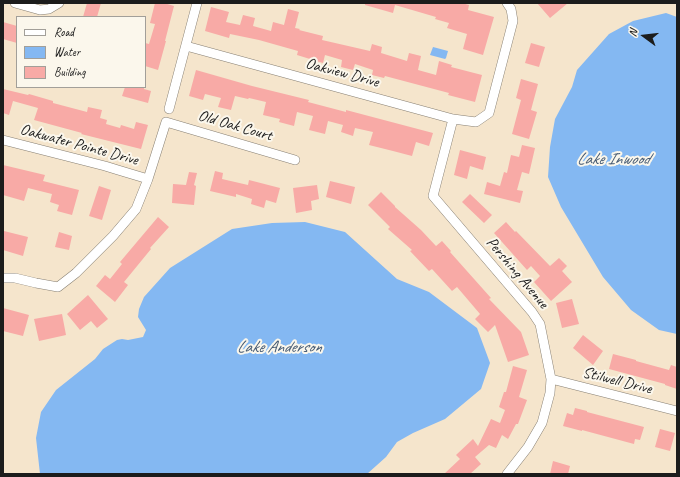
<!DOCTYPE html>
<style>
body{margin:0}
#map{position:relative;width:680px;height:477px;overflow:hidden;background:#f5e5cc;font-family:Caveat,sans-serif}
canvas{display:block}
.frame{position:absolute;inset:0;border:4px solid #1c1c1c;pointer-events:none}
.legend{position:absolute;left:16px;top:16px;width:130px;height:72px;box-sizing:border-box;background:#fbf7ec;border:1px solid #a29f99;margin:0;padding:5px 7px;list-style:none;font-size:12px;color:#1c1c1c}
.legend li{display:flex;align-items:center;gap:8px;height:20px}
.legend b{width:20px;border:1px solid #a29f99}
.north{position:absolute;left:624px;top:16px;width:40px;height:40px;-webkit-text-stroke:3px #fbf7ec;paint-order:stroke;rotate:285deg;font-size:11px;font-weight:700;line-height:16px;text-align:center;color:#1c1c1c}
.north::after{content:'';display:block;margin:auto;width:14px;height:18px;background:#1c1c1c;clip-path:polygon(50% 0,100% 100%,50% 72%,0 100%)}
</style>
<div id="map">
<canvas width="680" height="477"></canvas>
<div class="frame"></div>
<ul class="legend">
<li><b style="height:5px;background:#fff"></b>Road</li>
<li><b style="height:11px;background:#84b8f2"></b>Water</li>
<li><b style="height:11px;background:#f8aaa6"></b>Building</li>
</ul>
<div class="north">N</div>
</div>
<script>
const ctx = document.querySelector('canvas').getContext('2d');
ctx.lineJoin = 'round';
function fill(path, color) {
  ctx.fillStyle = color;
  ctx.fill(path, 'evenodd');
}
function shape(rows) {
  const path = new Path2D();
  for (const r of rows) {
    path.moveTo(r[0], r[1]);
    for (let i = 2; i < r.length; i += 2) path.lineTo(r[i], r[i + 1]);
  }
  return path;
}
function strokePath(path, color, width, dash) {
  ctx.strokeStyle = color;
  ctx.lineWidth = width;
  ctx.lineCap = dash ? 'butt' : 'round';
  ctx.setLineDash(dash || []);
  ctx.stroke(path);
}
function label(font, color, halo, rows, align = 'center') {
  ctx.font = font + ' Caveat,sans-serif';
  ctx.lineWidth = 4;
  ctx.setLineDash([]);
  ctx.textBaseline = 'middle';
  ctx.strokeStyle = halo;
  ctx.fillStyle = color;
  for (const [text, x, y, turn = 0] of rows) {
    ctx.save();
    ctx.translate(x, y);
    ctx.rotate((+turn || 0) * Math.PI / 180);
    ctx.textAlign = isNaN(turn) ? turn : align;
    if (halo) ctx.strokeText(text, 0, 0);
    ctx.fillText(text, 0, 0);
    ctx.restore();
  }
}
const water = shape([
 [666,13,677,17,677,334,659,330,631,310,603,277,561,207,548,177,550,147,555,119,572,87,577,70,609,34,633,21],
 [433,47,448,51,446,58,445,59,430,55],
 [305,222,345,232,397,279,429,292,477,328,490,363,481,389,445,419,413,433,397,442,386,457,367,474,40,474,36,438,41,412,56,390,95,359,103,349,117,340,122,339,128,340,143,337,146,330,138,317,139,309,144,297,170,268,232,229,272,223]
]);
const building = shape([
 [87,3,101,3,97,17,83,17],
 [155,3,164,3,174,6,165,41,166,41,158,70,145,66,145,43,149,44,155,24,150,23],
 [365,3,462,3,469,5,468,10,494,17,483,55,463,49,467,34,447,28,449,23,435,19,436,17,395,5,393,13,365,5],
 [537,3,568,3,550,18],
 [211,7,229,12,226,22,240,25,243,15,255,18,253,26,271,31,273,22,284,25,288,9,299,12,295,28,300,29,299,30,323,36,322,40,370,51,372,44,382,47,381,53,407,61,409,53,421,56,418,70,436,75,439,61,452,65,451,67,482,75,475,102,448,95,449,93,385,76,384,78,372,75,373,70,355,64,353,70,341,67,342,60,325,55,323,63,297,55,298,51,259,40,230,34,229,38,205,31],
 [3,22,17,26,17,43,3,39],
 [531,43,545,47,539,67,525,63],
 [196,70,252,86,309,100,308,102,346,112,346,110,433,133,429,146,416,142,412,156,393,151,369,145,373,132,355,128,353,136,341,132,343,125,328,121,325,134,309,130,313,116,297,112,294,126,279,122,280,119,263,115,266,102,249,98,248,99,235,96,231,110,218,107,221,98,205,94,203,100,189,96],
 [521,79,538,84,531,110,537,112,529,139,512,134,521,100,516,98],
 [125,87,144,87,144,89,151,91,148,103,122,96],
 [3,89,28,95,29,94,53,101,53,103,87,112,88,107,102,110,100,118,107,120,106,124,120,128,121,125,134,129,136,122,148,125,141,149,81,134,82,133,34,120,38,108,13,101,9,115,3,113],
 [522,145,535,148,529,174,522,172,517,190,523,191,520,203,484,194,487,182,500,186,504,172,507,173,511,155,519,157],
 [460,150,486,157,483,170,470,166,467,179,454,175],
 [3,165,45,175,43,181,79,190,72,215,57,211,59,205,50,202,52,194,28,188,24,201,3,195],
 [215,171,223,173,222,179,248,185,249,180,280,188,276,203,266,200,264,208,251,204,252,199,236,194,236,197,210,191],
 [189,172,197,173,194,185,196,186,194,205,172,203,173,184,186,185],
 [330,181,355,187,351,204,326,197],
 [317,185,319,199,311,201,312,210,296,213,293,188],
 [99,186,111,190,102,220,89,216],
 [381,192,395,206,395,207,421,230,436,246,442,241,451,251,450,252,491,298,489,299,521,332,529,355,508,362,495,325,488,332,475,319,480,314,457,287,452,291,432,269,429,271,410,251,412,250,388,229,390,227,368,205],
 [470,194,492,215,484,223,462,202],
 [158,217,169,227,150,248,151,249,124,282,128,285,115,302,96,286,105,275,110,279,122,264,120,262],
 [506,222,515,232,516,231,550,266,559,258,567,266,562,271,572,282,551,301,534,282,540,276,531,266,527,270,494,233],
 [4,231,28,237,23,256,3,250,3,236],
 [59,232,72,236,69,250,55,247],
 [88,295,108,319,97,328,91,321,80,330,67,314],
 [572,299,579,324,562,328,556,303],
 [3,308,29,315,23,336,3,331],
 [62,314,66,335,39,341,34,319],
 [583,335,603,351,593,365,573,348],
 [613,354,636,360,636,361,669,370,671,365,677,367,677,389,665,385,665,384,609,369],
 [513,366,527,370,519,397,527,400,518,424,516,424,508,439,502,435,496,448,489,445,475,457,481,464,470,474,444,474,460,459,456,455,473,439,478,446,491,419,500,423,505,410,499,407,504,392,506,392],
 [575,408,587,411,587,412,644,427,640,440,635,439,634,444,582,430,582,431,563,426,567,413,573,415],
 [660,429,675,433,670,451,655,447],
 [553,461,570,466,568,474,550,474]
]);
const minor = shape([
 [15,3,40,10,49,9,59,3],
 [186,46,453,119,476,122,489,113,513,21,511,9,507,3],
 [169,109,197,3],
 [453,119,433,196,532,312,540,324,551,379,550,393,542,423,528,447,507,474],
 [3,140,105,166,118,170,148,179],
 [3,278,15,278,36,283,58,287,76,273,113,236,136,209,148,179,166,122,295,160],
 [551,379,677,411]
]);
const streetNames = [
 ["Oakview Drive",342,73,15],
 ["Old Oak Court",235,126,16],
 ["Oakwater Pointe Drive",79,145,15],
 ["Pershing Avenue",517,273,50],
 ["Stilwell Drive",617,381,14]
];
const waterNames = [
 ["Lake Inwood",613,160],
 ["Lake Anderson",279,348]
];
fill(water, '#84b8f2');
fill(building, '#f8aaa6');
strokePath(minor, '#888074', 10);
strokePath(minor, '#fff', 9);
label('16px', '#1c1c1c', '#fbf7ec', streetNames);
label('italic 17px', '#465a72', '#fbf7ec', waterNames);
</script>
